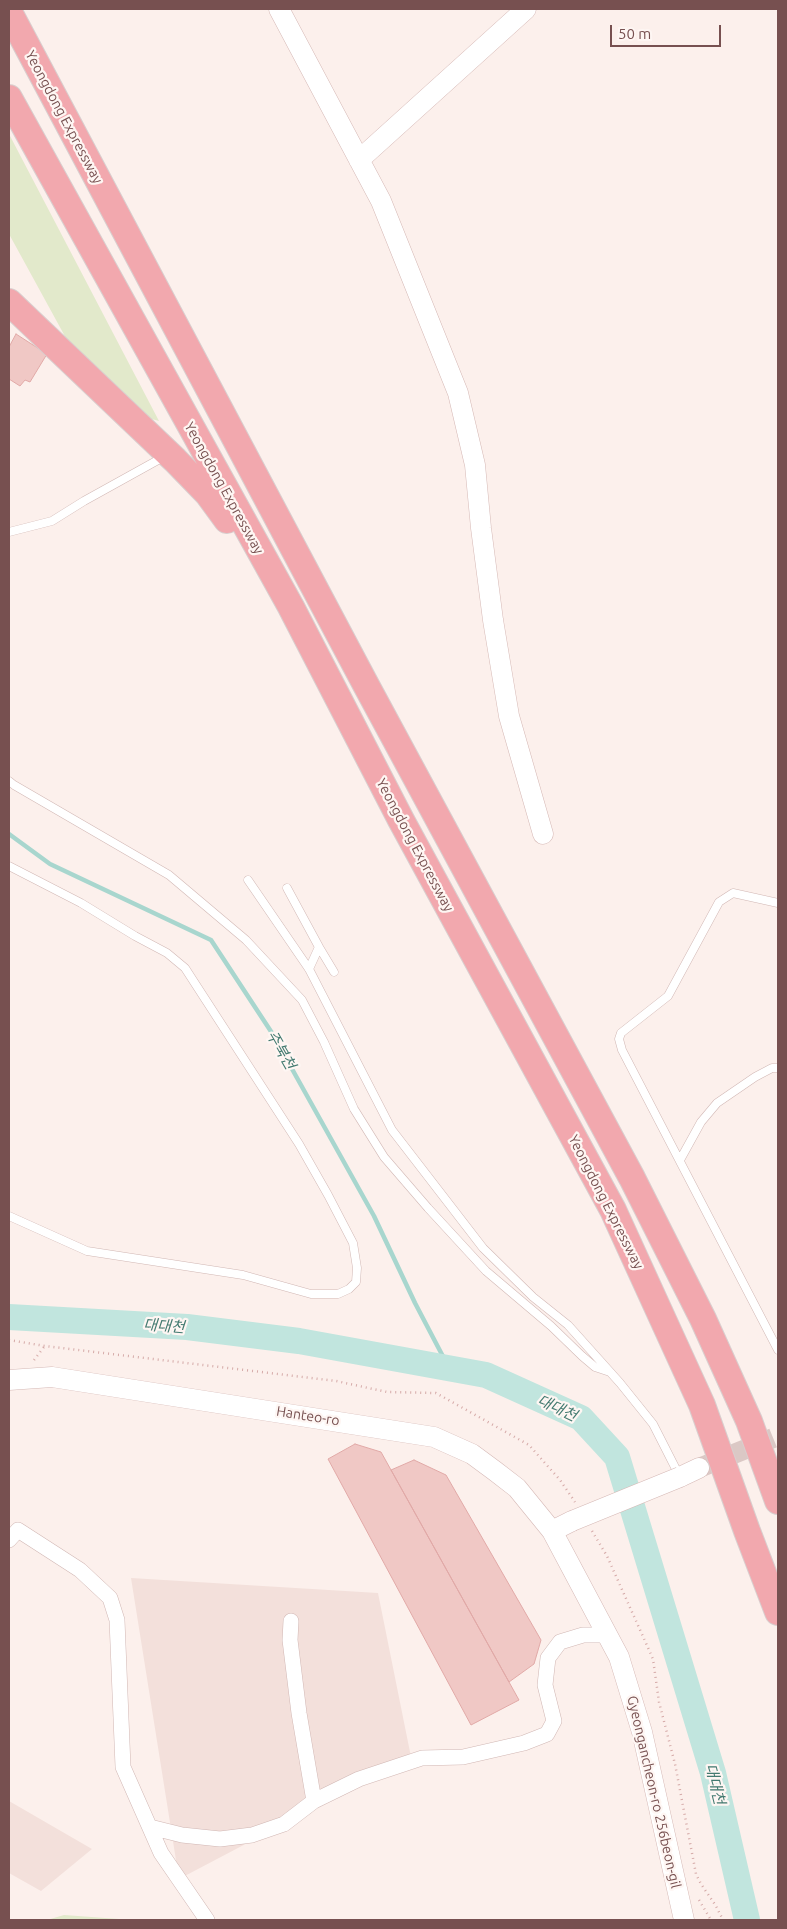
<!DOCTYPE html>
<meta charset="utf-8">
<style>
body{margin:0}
#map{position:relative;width:787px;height:1929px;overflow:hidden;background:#fcf0ec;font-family:Ubuntu,sans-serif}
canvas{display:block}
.frame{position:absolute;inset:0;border:10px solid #775050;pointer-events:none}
.scale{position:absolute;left:610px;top:25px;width:111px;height:22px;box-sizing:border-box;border:2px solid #775050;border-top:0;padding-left:6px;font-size:15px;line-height:18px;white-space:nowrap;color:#775050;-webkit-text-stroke:4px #fef6f3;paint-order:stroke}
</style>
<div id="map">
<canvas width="787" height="1929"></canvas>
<div class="frame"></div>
<div class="scale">50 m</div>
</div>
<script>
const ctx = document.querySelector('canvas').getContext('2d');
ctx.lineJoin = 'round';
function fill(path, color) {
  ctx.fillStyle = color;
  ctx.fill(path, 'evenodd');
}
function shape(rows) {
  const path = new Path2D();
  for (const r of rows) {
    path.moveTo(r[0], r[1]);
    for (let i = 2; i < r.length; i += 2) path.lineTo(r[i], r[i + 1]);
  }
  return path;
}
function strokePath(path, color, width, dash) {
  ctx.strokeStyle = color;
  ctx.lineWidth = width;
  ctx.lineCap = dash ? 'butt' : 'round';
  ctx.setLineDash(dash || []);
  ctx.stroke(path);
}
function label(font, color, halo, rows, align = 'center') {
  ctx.font = font + ' Ubuntu,"Noto Sans KR",sans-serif';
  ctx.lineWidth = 4.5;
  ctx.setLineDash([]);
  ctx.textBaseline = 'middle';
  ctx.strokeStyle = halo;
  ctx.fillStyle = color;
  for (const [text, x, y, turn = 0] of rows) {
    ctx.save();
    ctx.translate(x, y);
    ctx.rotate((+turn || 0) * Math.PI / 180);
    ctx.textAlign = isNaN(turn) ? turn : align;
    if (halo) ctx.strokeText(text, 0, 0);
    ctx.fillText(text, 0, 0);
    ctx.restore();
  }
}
const residential = shape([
 [131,1578,378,1593,411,1757,179,1879],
 [9,1801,92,1849,41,1891,9,1873]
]);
const green = shape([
 [9,134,159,421,148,418,73,351,9,234],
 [64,1915,133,1920,47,1920]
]);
const stream = shape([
 [9,834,50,864,211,940,272,1033,374,1216,415,1303,449,1368]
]);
const river = shape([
 [9,1317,187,1327,299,1341,486,1375,581,1418,617,1457,713,1773,747,1920]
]);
const building = shape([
 [16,334,47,354,30,382,25,380,20,386,9,379,9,347,16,334],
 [355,1444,381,1452,519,1700,471,1725,328,1459,355,1444],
 [414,1460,446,1475,541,1640,534,1664,509,1682,391,1470,414,1460]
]);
const secondaryTunnel = shape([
 [699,1468,778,1436]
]);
const path = shape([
 [9,1340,45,1346,336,1381,387,1392,436,1393,529,1445,560,1480,575,1502],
 [34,1360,44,1347],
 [592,1531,607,1556,653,1659,659,1702,675,1764,696,1874,701,1884,716,1906,723,1920],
 [699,1900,711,1920]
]);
const lane = shape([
 [9,532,52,521,84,501,158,460],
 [9,781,14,785,169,875,246,940,302,1000,324,1042,354,1109,384,1157,428,1208,486,1271,551,1326,582,1356,595,1367,610,1372],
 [9,866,81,903,135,936,167,953,185,968,299,1144,328,1195,353,1243,357,1268,356,1282,349,1289,338,1294,311,1294,243,1275,87,1251,9,1216],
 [248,880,309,969,392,1130,483,1248,533,1297,568,1325,620,1383,653,1424,680,1477],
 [287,888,319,947,309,969],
 [778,903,733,893,719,902,668,996,621,1033,619,1039,622,1050,778,1350],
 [319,947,334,972],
 [680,1160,701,1122,717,1103,755,1077,772,1068,778,1068]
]);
const street = shape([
 [9,1540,18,1530,80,1570,110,1598,117,1620,123,1767,161,1853,207,1920],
 [291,1621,290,1640,299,1713,314,1801,359,1779,422,1758,463,1757,524,1743,547,1734,554,1721,545,1685,548,1658,560,1642,583,1635,608,1635],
 [150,1827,182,1835,220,1839,252,1835,284,1824,314,1801]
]);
const secondary = shape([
 [279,9,381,201,458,393,475,465,481,528,493,620,509,716,543,834],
 [359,160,526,9],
 [9,1380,52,1377,434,1437,472,1454,495,1471,517,1488,552,1531,572,1521],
 [680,1477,699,1468],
 [552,1531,619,1657,642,1732,684,1920]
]);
const highway = shape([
 [9,12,366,685,632,1178,703,1319,749,1421,778,1501],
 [9,98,291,607,401,820,613,1210,702,1405,747,1531,778,1612],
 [9,302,175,460,208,494,227,520]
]);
const secondaryBridge = shape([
 [572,1521,680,1477]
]);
const streetNames = [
 ["Yeongdong Expressway",64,117,62],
 ["Yeongdong Expressway",224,488,61],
 ["Yeongdong Expressway",415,845,62],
 ["Yeongdong Expressway",606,1202,63],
 ["Hanteo-ro",308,1416,9],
 ["Gyeongancheon-ro 256beon-gil",654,1792,77]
];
const waterNames = [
 ["주북천",281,1050,60],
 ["대대천",164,1326,4],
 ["대대천",557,1408,25],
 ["대대천",715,1784,76]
];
fill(residential, '#f3e0db');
fill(green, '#e2e9cb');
strokePath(stream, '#a8d6ce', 4.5);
strokePath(river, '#c1e5de', 26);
fill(building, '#f0c8c5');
strokePath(building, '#e1a9a7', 1);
strokePath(secondaryTunnel, '#dbc8c5', 20, [20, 10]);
strokePath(lane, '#d1b7b4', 9);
strokePath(street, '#d1b7b4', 16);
strokePath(secondary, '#d5b8b5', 21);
strokePath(highway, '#d9cece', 28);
strokePath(path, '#d5aaa8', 2.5, [1, 4]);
strokePath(lane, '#fff', 8);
strokePath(street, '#fff', 15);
strokePath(secondary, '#fff', 20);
strokePath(highway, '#f2a8ae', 26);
strokePath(secondaryBridge, '#d5b8b5', 21, []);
strokePath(secondaryBridge, '#fff', 20);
label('14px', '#775050', '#fef6f3', streetNames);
label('italic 15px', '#437a70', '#fef6f3', waterNames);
</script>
